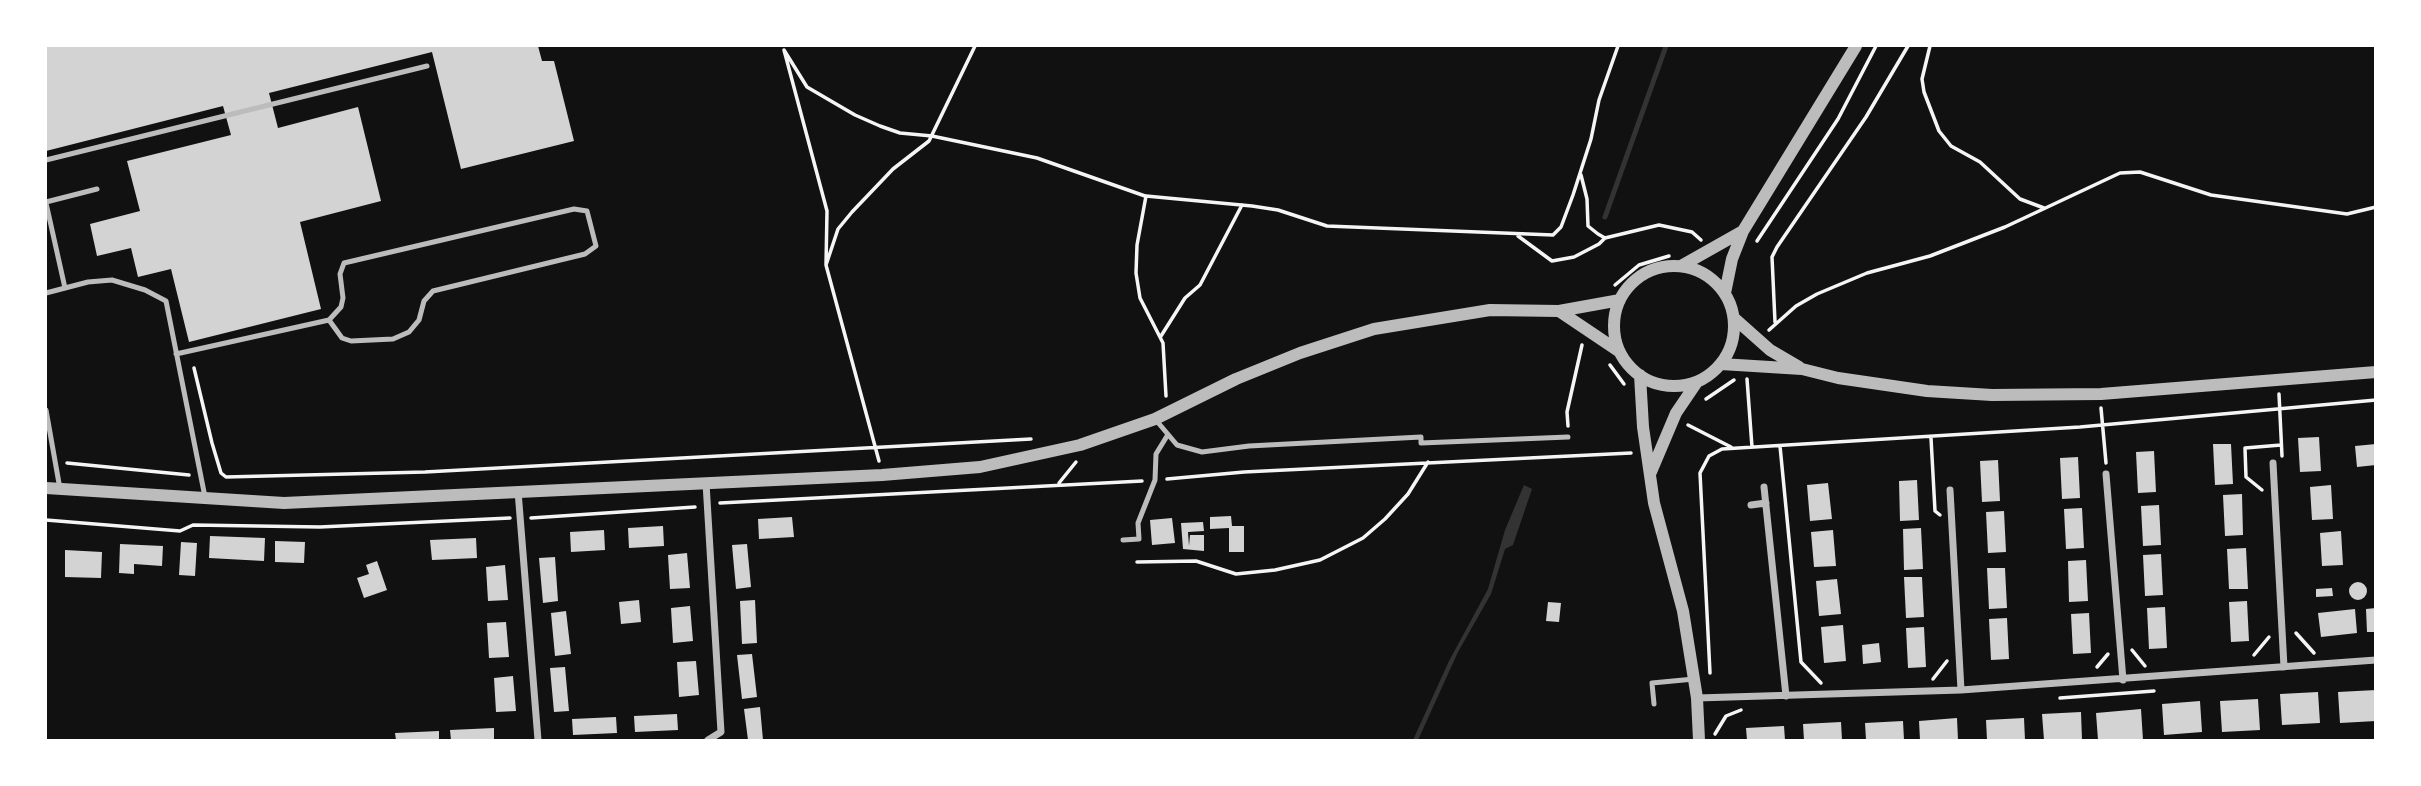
<!DOCTYPE html>
<style>
body{margin:0}
#map{position:relative;width:2421px;height:786px;overflow:hidden;background:#111;font-family:Spectral,serif}
canvas{display:block}
.frame{position:absolute;inset:0;border:47px solid #fff;pointer-events:none}
</style>
<div id="map">
<canvas width="2421" height="786"></canvas>
<div class="frame"></div>
</div>
<script>
const ctx = document.querySelector('canvas').getContext('2d');
ctx.lineJoin = 'round';
function fill(path, color) {
  ctx.fillStyle = color;
  ctx.fill(path, 'evenodd');
}
function shape(rows) {
  const path = new Path2D();
  for (const r of rows) {
    if (r.length === 3) {
      path.moveTo(r[0] + r[2], r[1]);
      path.arc(r[0], r[1], r[2], 0, 2 * Math.PI);
      continue;
    }
    path.moveTo(r[0], r[1]);
    for (let i = 2; i < r.length; i += 2) path.lineTo(r[i], r[i + 1]);
  }
  return path;
}
function strokePath(path, color, width, dash) {
  ctx.strokeStyle = color;
  ctx.lineWidth = width;
  ctx.lineCap = dash ? 'butt' : 'round';
  ctx.setLineDash(dash || []);
  ctx.stroke(path);
}
const water = shape([
 [1524,485,1532,489,1513,545,1505,549,1491,594,1458,652,1418,740,1413,740,1449,661,1488,589,1505,530]
]);
const stream = shape([
 [1605,217,1666,46]
]);
const building = shape([
 [46,46,538,46,542,61,554,61,574,141,461,169,432,52,269,93,278,128,358,107,381,201,300,222,321,309,189,342,171,269,138,277,131,248,97,256,90,224,140,211,127,161,231,135,223,106,46,151],
 [2319,437,2321,471,2300,472,2298,438],
 [2213,444,2231,444,2233,484,2215,485],
 [2376,444,2376,465,2357,467,2355,446],
 [2154,451,2156,492,2138,493,2136,452],
 [2078,457,2080,498,2062,499,2060,458],
 [1998,460,2000,501,1982,502,1980,461],
 [1917,480,1919,520,1900,521,1899,481],
 [1828,483,1832,519,1810,521,1807,485],
 [2331,485,2333,519,2312,520,2310,487],
 [2242,494,2243,535,2225,536,2223,495],
 [2159,505,2161,545,2143,546,2141,506],
 [2082,508,2084,548,2066,549,2064,509],
 [2004,511,2006,552,1988,553,1986,512],
 [1231,516,1232,526,1244,526,1244,552,1229,552,1229,528,1210,529,1210,517],
 [792,517,794,537,759,539,758,519],
 [1172,518,1175,543,1152,545,1150,520],
 [1203,522,1204,531,1188,532,1189,546,1190,535,1204,535,1204,551,1183,549,1181,523],
 [663,526,664,546,629,548,628,528],
 [1921,528,1923,569,1904,570,1903,529],
 [604,530,605,550,571,552,570,532],
 [1833,530,1836,566,1814,567,1811,532],
 [2341,531,2343,565,2322,566,2320,533],
 [210,536,265,538,264,561,209,558],
 [476,538,477,558,432,560,430,540],
 [275,541,305,542,304,563,275,562],
 [181,542,197,543,195,576,179,575],
 [120,544,163,546,162,566,134,564,134,574,119,573],
 [747,544,751,587,736,589,732,545],
 [2246,548,2248,589,2229,589,2227,549],
 [65,550,102,552,101,578,65,577],
 [687,553,690,588,670,589,668,555],
 [2161,554,2163,595,2145,596,2143,555],
 [555,557,558,601,543,603,539,558],
 [2086,560,2088,601,2069,602,2068,561],
 [377,561,387,590,364,598,357,578,369,574,366,565],
 [505,565,508,600,488,601,486,567],
 [1987,568,2005,568,2007,608,1989,609],
 [1904,577,1922,577,1924,617,1906,618],
 [1837,579,1841,614,1819,616,1816,581],
 [2358,591,9],
 [2332,588,2333,596,2316,597,2316,589],
 [639,600,641,622,621,624,619,602],
 [755,600,757,643,742,644,740,601],
 [2247,601,2249,641,2231,642,2229,602],
 [1548,602,1561,603,1559,622,1546,621],
 [690,606,693,641,673,643,671,608],
 [2165,607,2167,648,2149,649,2147,608],
 [2376,608,2376,632,2367,632,2366,609],
 [2355,609,2357,633,2321,637,2318,613],
 [566,611,571,654,555,656,551,613],
 [2089,613,2091,653,2073,654,2071,614],
 [2007,618,2009,659,1991,660,1989,619],
 [506,622,509,657,489,658,487,623],
 [1843,625,1846,661,1824,663,1821,627],
 [1924,627,1926,667,1908,668,1906,628],
 [1879,643,1881,662,1863,664,1862,645],
 [752,654,757,697,742,699,737,655],
 [696,661,699,695,679,697,677,662],
 [565,667,569,711,554,712,550,668],
 [513,676,516,711,496,712,494,678],
 [2376,690,2376,721,2340,723,2338,692],
 [2318,692,2320,723,2282,725,2280,694],
 [2258,699,2260,730,2222,732,2220,701],
 [2200,701,2202,732,2164,735,2162,704],
 [760,707,763,740,748,740,744,709],
 [2141,709,2143,740,2098,740,2096,713],
 [2081,712,2082,740,2044,740,2042,714],
 [677,714,678,730,635,732,634,716],
 [616,717,617,733,573,735,572,719],
 [1957,718,1958,740,1920,740,1919,721],
 [2024,718,2025,740,1987,740,1986,720],
 [1903,721,1904,740,1866,740,1865,723],
 [1841,722,1842,740,1804,740,1803,724],
 [1784,726,1785,740,1747,740,1746,728],
 [494,728,494,740,451,740,450,730],
 [439,731,439,740,396,740,395,733]
]);
const path = shape([
 [1930,46,1922,79,1924,92,1939,131,1951,146,1980,162,2020,199,2044,208],
 [1581,175,1587,199,1588,226,1598,234,1605,238,1659,225,1692,232,1701,240],
 [1518,236,1552,261,1574,257,1599,244,1605,238],
 [1757,241,1838,119,1876,46],
 [826,265,827,211,784,50,807,87,855,115,880,126,900,133,932,136,1037,158,1145,196],
 [1615,285,1639,265,1669,256],
 [1775,322,1772,257,1777,247,1866,117,1908,46],
 [1769,330,1796,306,1817,294,1867,273,1930,256,2005,227,2120,173,2140,172,2211,195,2347,214,2376,207],
 [1161,336,1185,298,1200,285,1242,205],
 [1610,365,1624,384],
 [194,368,212,443,221,473,226,477,425,472,1031,439],
 [1747,379,1752,447],
 [2279,394,2282,456],
 [1166,396,1163,343,1140,298,1136,273,1137,245,1146,196,1252,206,1278,210,1327,226,1553,235,1561,227,1573,195,1591,139,1599,100,1618,46],
 [1706,399,1734,380],
 [2101,408,2106,463],
 [1688,425,1731,447],
 [1568,426,1567,412,1582,345],
 [1931,438,1935,511,1940,515],
 [1780,446,1801,662,1821,683],
 [879,461,826,265,838,229,852,212,893,169,929,141,975,46],
 [67,463,189,475],
 [1167,479,1244,472,1631,453],
 [1059,483,1076,462],
 [2262,490,2246,477,2245,448,2281,445],
 [720,503,1142,481],
 [531,518,695,507],
 [46,520,180,531,193,525,320,527,510,518],
 [1137,562,1196,561,1236,574,1275,570,1320,560,1363,538,1385,519,1408,494,1428,462],
 [2296,633,2314,653],
 [2132,650,2145,666],
 [2254,655,2269,637],
 [2097,667,2108,654],
 [1710,673,1700,473,1709,456,1722,449,2080,427,2376,400],
 [1933,679,1947,661],
 [2060,698,2154,691],
 [1715,734,1726,716,1741,710]
]);
const service = shape([
 [46,160,427,66],
 [46,202,97,189],
 [46,203,65,288],
 [46,293,88,282,112,280,145,290,166,301,205,497],
 [176,354,329,320,341,307,343,298,340,274,344,263,574,209,587,211,596,246,585,254,433,291,424,301,419,320,409,332,393,339,351,341,342,338,329,320],
 [46,410,60,489],
 [1155,419,1177,445,1202,452,1249,446,1421,437,1421,443,1568,437],
 [1123,540,1139,539,1138,523,1155,480,1156,454,1167,436],
 [1654,704,1652,683,1694,679]
]);
const minor = shape([
 [2273,463,2284,667],
 [2106,474,2123,680],
 [706,483,721,732,708,740],
 [1764,487,1786,696],
 [1950,490,1961,690],
 [518,491,538,740],
 [1751,505,1766,503],
 [1697,698,1961,690,2376,660]
]);
const tertiary = shape([
 [1681,266,1743,231],
 [1674,326,60],
 [1725,293,1732,259,1743,231,1856,46],
 [1559,311,1620,352],
 [1734,318,1770,350,1799,367],
 [1721,364,1802,369,1838,378,1927,391,1992,395,2101,394,2376,372],
 [1640,375,1643,427,1654,503,1683,611,1697,698,1699,740],
 [1651,472,1676,413,1697,382],
 [46,488,284,503,882,475,980,467,1080,445,1155,419,1236,379,1300,353,1374,329,1490,310,1559,311,1620,300]
]);
fill(water, '#333');
strokePath(stream, '#333', 5);
fill(building, '#d3d3d3');
strokePath(path, '#f5f5f5', 3.5);
strokePath(service, '#bcbcbc', 5);
strokePath(minor, '#bcbcbc', 7);
strokePath(tertiary, '#bcbcbc', 12);
</script>
